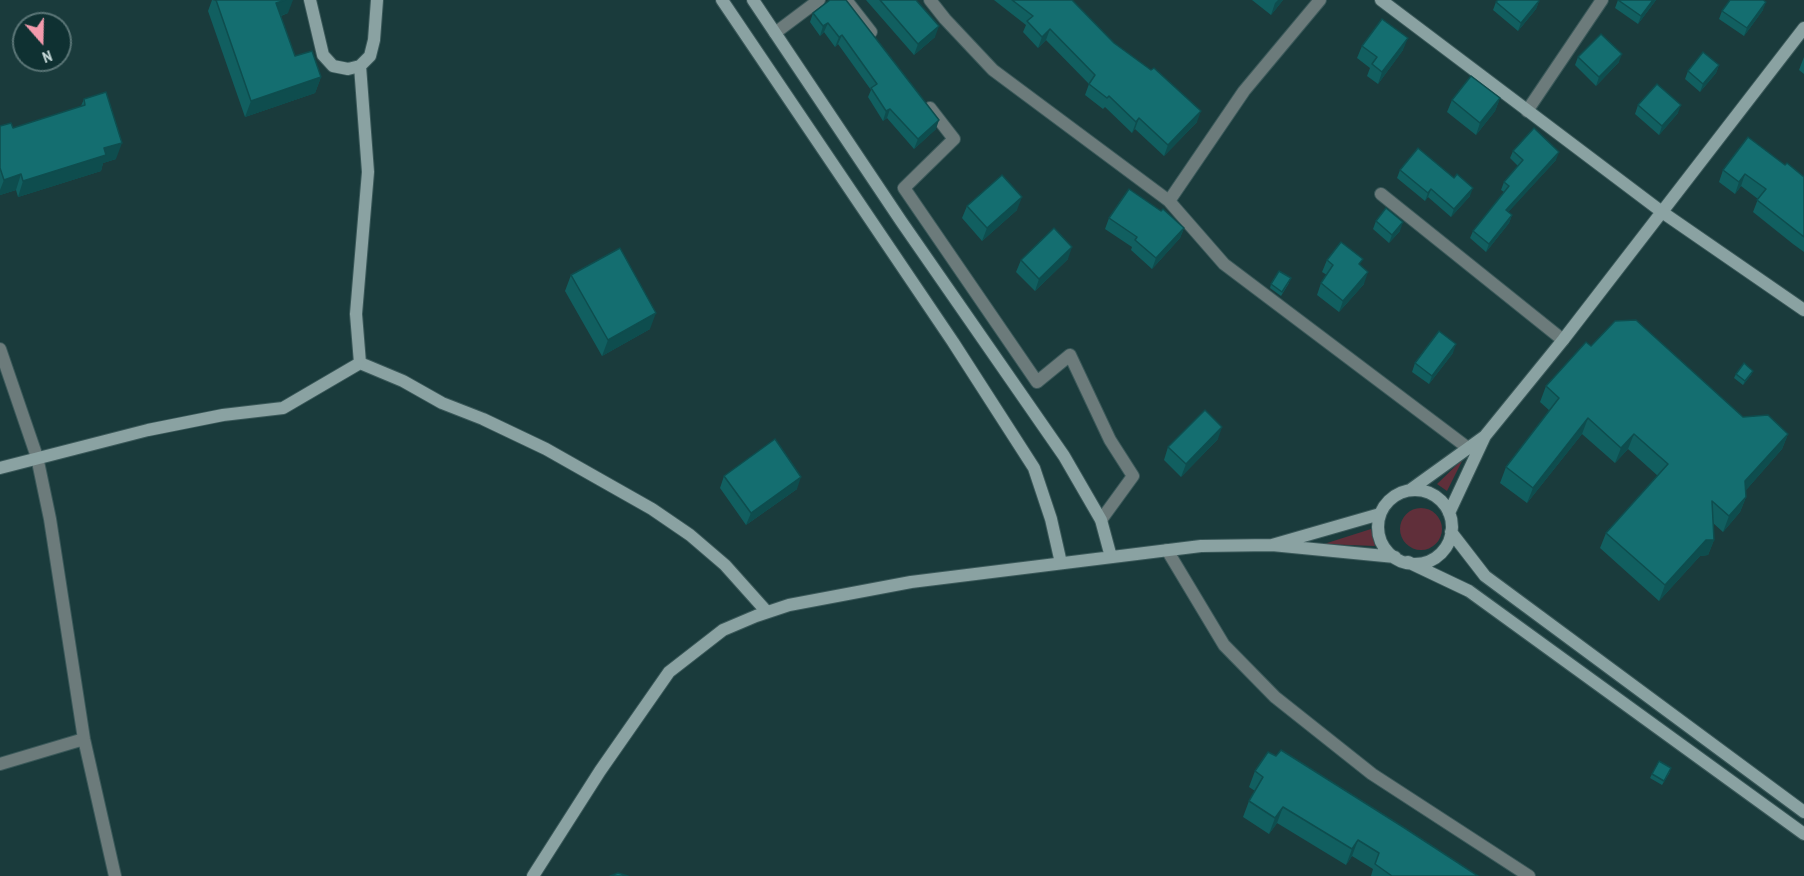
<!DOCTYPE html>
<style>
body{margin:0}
#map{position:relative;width:1804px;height:876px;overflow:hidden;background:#1a3b3c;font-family:"PT Sans Narrow",sans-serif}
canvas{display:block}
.north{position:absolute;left:12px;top:12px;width:60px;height:60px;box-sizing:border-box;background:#0f3132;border:2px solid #5a7576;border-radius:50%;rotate:160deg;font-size:16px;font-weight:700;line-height:24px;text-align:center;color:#cadcdc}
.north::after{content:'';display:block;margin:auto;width:21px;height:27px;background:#f39aac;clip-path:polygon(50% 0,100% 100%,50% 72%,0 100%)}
</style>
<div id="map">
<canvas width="1804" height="876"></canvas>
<div class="north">N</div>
</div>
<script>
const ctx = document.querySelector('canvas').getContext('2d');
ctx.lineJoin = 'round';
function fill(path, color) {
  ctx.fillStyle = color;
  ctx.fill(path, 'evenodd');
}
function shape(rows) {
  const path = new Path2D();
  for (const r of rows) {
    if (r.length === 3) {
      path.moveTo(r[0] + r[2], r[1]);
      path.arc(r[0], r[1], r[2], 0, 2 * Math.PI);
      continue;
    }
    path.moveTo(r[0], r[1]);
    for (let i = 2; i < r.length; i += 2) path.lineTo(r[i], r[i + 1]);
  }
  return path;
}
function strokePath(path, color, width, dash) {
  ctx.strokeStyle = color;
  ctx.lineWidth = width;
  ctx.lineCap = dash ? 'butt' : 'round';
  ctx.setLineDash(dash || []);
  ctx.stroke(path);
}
const green = shape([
 [1463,459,1447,491,1437,484],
 [1421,529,21],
 [1371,529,1375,546,1324,544]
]);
const street = shape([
 [846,0,871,32],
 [930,0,945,19,993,70,1169,201,1244,91,1320,0],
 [775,33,819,0],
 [930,108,954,139,904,188,1037,382,1070,355,1110,440,1133,476,1101,520],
 [1527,111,1602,0],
 [1381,194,1563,340],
 [1169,201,1224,264,1468,448],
 [0,349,37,457,50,519,84,739,115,876],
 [1167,550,1224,645,1275,697,1372,774,1529,876],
 [0,764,84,739]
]);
const secondary = shape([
 [310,0,323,55,333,66,348,69,360,66,370,56,374,40,377,0],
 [722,0,953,342,1034,468,1051,519,1061,563],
 [753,0,901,221,1064,456,1101,520,1111,557],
 [1381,0,1662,212,1804,310],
 [360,363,356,314,368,172,360,66],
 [1485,436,1563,340,1804,28],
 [0,468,148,430,223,415,283,408,360,363,403,381,442,403,483,419,546,449,652,509,690,535,725,565,767,612],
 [1410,490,1485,436,1449,513],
 [1415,527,37],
 [1380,514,1272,545,1395,557],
 [1451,532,1485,576,1804,812],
 [1408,562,1469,591,1804,834],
 [533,876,600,771,669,672,723,630,756,616,789,605,911,582,1201,546,1272,545]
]);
const wall = shape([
 [212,0,288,13,281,16,295,56,321,77,315,93,245,117,208,11],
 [830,0,936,129,914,149,887,118,883,121,868,97,871,90,838,44,835,47,824,32,820,36,810,22,813,13],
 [866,0,916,0,935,37,914,55],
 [994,0,1072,0,1114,43,1197,122,1164,156,1135,129,1132,133,1105,107,1103,109,1085,95,1089,84,1046,40,1038,48,1023,32,1026,25],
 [1252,0,1283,0,1271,15],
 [1618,0,1656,0,1638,24,1615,8],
 [1539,1,1536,9,1518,31,1493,10,1496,2],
 [1763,10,1744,36,1719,19,1722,11],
 [1362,46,1403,50,1378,84,1367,76,1370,68,1357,58],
 [1578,57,1619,62,1596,86,1575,65],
 [1804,57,1804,74,1799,70],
 [1719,65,1716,73,1700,92,1685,79,1688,71],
 [1500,98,1495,111,1476,135,1447,112,1452,100],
 [84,99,116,159,103,163,101,171,18,197,16,190,0,195,0,126,13,128,81,106],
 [1638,105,1678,113,1659,135,1635,114],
 [1513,151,1556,160,1508,212,1512,215,1509,223,1486,252,1470,238,1473,231,1504,192,1501,190,1504,182,1518,166,1510,158],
 [1785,165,1804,177,1804,252,1793,244,1753,212,1758,199,1741,186,1735,194,1719,182,1723,170],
 [1400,170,1470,196,1451,217,1428,197,1425,201,1397,178],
 [967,206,1017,210,982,241,962,218],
 [1109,218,1184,228,1180,238,1152,269,1131,250,1132,247,1105,229],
 [1376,221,1400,231,1389,243,1373,229],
 [1068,259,1035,291,1016,272,1021,260],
 [1327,260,1360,266,1364,284,1339,312,1317,295,1321,283,1327,275,1322,272],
 [571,275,650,329,602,356,565,291],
 [1289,283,1281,296,1270,288,1271,284],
 [1591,346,1743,417,1788,434,1782,449,1746,490,1746,497,1740,512,1723,532,1713,523,1714,540,1708,555,1700,556,1659,601,1600,548,1606,533,1658,476,1628,449,1615,463,1582,434,1527,503,1500,483,1506,467,1550,411,1540,402,1546,386],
 [1453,353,1429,384,1412,372,1415,363],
 [1753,371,1751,375,1743,385,1734,378,1736,374],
 [1218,439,1181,477,1164,460,1168,447],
 [724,476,797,489,746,525,720,488],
 [1255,771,1478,876,1371,876,1373,869,1352,856,1346,865,1277,823,1269,834,1243,817,1249,801,1255,791,1249,787],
 [1670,772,1662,785,1650,778,1652,774]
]);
const shadedWall = shape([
 [286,0,293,0,288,13,271,19,276,3],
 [1278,0,1283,0,1271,15,1275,3],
 [1653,0,1656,0,1638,24,1641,16],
 [1539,1,1536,9,1518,31,1521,23],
 [1766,2,1763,10,1744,36,1747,28],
 [828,23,824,32,820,36,823,26],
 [939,26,935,37,914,55,918,44],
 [1050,29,1046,40,1038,48,1042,37],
 [842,35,838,44,835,47,839,37],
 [1408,38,1403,50,1378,84,1382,72],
 [1622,54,1619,62,1596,86,1599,77],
 [1719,65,1716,73,1700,92,1703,84],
 [321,77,315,93,245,117,251,101],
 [1500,98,1495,111,1476,135,1480,123],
 [1681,105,1678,113,1659,135,1662,126],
 [890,109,887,118,883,121,886,111],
 [1201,111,1197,122,1164,156,1168,145],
 [1139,118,1135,129,1132,133,1136,122],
 [939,120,936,129,914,149,918,139],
 [122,143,116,159,103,163,101,171,18,197,23,181,104,148],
 [1559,152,1556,160,1503,218,1506,210],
 [21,174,16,190,0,195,0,190,4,180],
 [1745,174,1741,186,1735,194,1739,182],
 [1473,188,1470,196,1451,217,1454,209],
 [1431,189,1428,197,1425,201,1428,193],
 [1022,197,1017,210,982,241,987,228],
 [1512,215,1509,223,1486,252,1489,244],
 [1403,222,1400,231,1389,243,1392,235],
 [1184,228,1180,238,1152,269,1156,258],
 [1072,247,1068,259,1035,291,1039,279],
 [1368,272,1364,284,1339,312,1343,301],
 [656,313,650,329,602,356,608,340],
 [1456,344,1453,353,1429,384,1432,376],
 [1753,371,1751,375,1743,385,1745,381],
 [1588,418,1582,434,1527,503,1533,488],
 [1222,427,1218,439,1181,477,1186,464],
 [1634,434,1628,449,1615,463,1621,448],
 [1788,434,1782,449,1740,497,1745,481],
 [801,477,797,489,746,525,751,513],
 [1746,497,1740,512,1723,532,1729,516],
 [1706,540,1714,540,1708,555,1700,556,1659,601,1665,585],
 [1283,807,1277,823,1269,834,1275,818],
 [1358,840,1352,856,1346,865,1352,849]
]);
const building = shape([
 [216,0,286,0,276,3,295,56,312,51,321,77,251,101,216,0],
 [830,0,846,0,939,120,918,139,890,109,886,111,871,88,877,84,842,35,839,37,828,23,823,26,813,13,830,0],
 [880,0,916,0,939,26,918,44,880,0],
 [1012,0,1072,0,1114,43,1151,70,1154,68,1201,111,1168,145,1139,118,1136,122,1109,96,1107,98,1089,84,1095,75,1050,29,1042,37,1027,21,1033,16,1012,0],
 [1498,0,1538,0,1539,1,1521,23,1496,2,1498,0],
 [1618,0,1653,0,1641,16,1618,0],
 [1730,0,1763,0,1766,2,1747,28,1722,11,1730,0],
 [1382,19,1408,38,1382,72,1372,64,1377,57,1362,46,1382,19],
 [1601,34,1622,54,1599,77,1578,57,1601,34],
 [1703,52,1719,65,1703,84,1688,71,1703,52],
 [1471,76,1500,98,1480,123,1452,100,1471,76],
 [1657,84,1681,105,1662,126,1638,105,1657,84],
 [106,92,122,143,104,148,106,155,23,181,21,174,4,180,0,168,0,126,11,123,13,128,85,105,84,99,106,92],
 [1534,128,1559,152,1506,210,1512,215,1489,244,1473,231,1509,186,1504,182,1523,160,1513,151,1534,128],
 [1748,137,1785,165,1787,163,1804,177,1804,237,1757,200,1766,189,1745,174,1739,182,1723,170,1748,137],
 [1418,148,1454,178,1457,174,1473,188,1454,209,1431,189,1428,193,1400,170,1418,148],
 [1002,175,1022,197,987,228,967,206,1002,175],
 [1129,189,1161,211,1163,209,1184,228,1156,258,1135,240,1137,237,1109,218,1129,189],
 [1386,208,1403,222,1392,235,1376,221,1386,208],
 [1054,228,1072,247,1039,279,1021,260,1054,228],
 [1341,242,1363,259,1359,264,1368,272,1343,301,1321,283,1333,265,1327,260,1341,242],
 [620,248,656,313,608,340,571,275,620,248],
 [1279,271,1291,278,1282,292,1271,284,1279,271],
 [1636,320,1743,417,1768,415,1788,434,1745,481,1746,497,1729,516,1712,501,1714,540,1706,540,1665,585,1606,533,1668,464,1634,434,1621,448,1588,418,1533,488,1506,467,1559,398,1546,386,1586,342,1591,346,1615,321,1636,320],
 [1439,331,1456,344,1432,376,1415,363,1439,331],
 [1744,363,1753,371,1745,381,1736,374,1744,363],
 [1205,410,1222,427,1186,464,1168,447,1205,410],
 [775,439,801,477,751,513,724,476,775,439],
 [1281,750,1403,827,1478,876,1392,876,1375,864,1379,853,1358,840,1352,849,1283,807,1275,818,1249,801,1263,777,1255,771,1268,752,1276,756,1281,750],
 [1659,761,1671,768,1664,781,1652,774,1659,761],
 [618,873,628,876,610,876,618,873]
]);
fill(green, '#602f3a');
strokePath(street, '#3a5859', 14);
strokePath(secondary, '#3a5859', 14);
strokePath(street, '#6c7b7b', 12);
strokePath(secondary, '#8aa2a2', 12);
fill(wall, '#115f60');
fill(shadedWall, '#0e4d4e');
fill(building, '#146e70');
strokePath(building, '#0e4d4e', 1.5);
</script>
